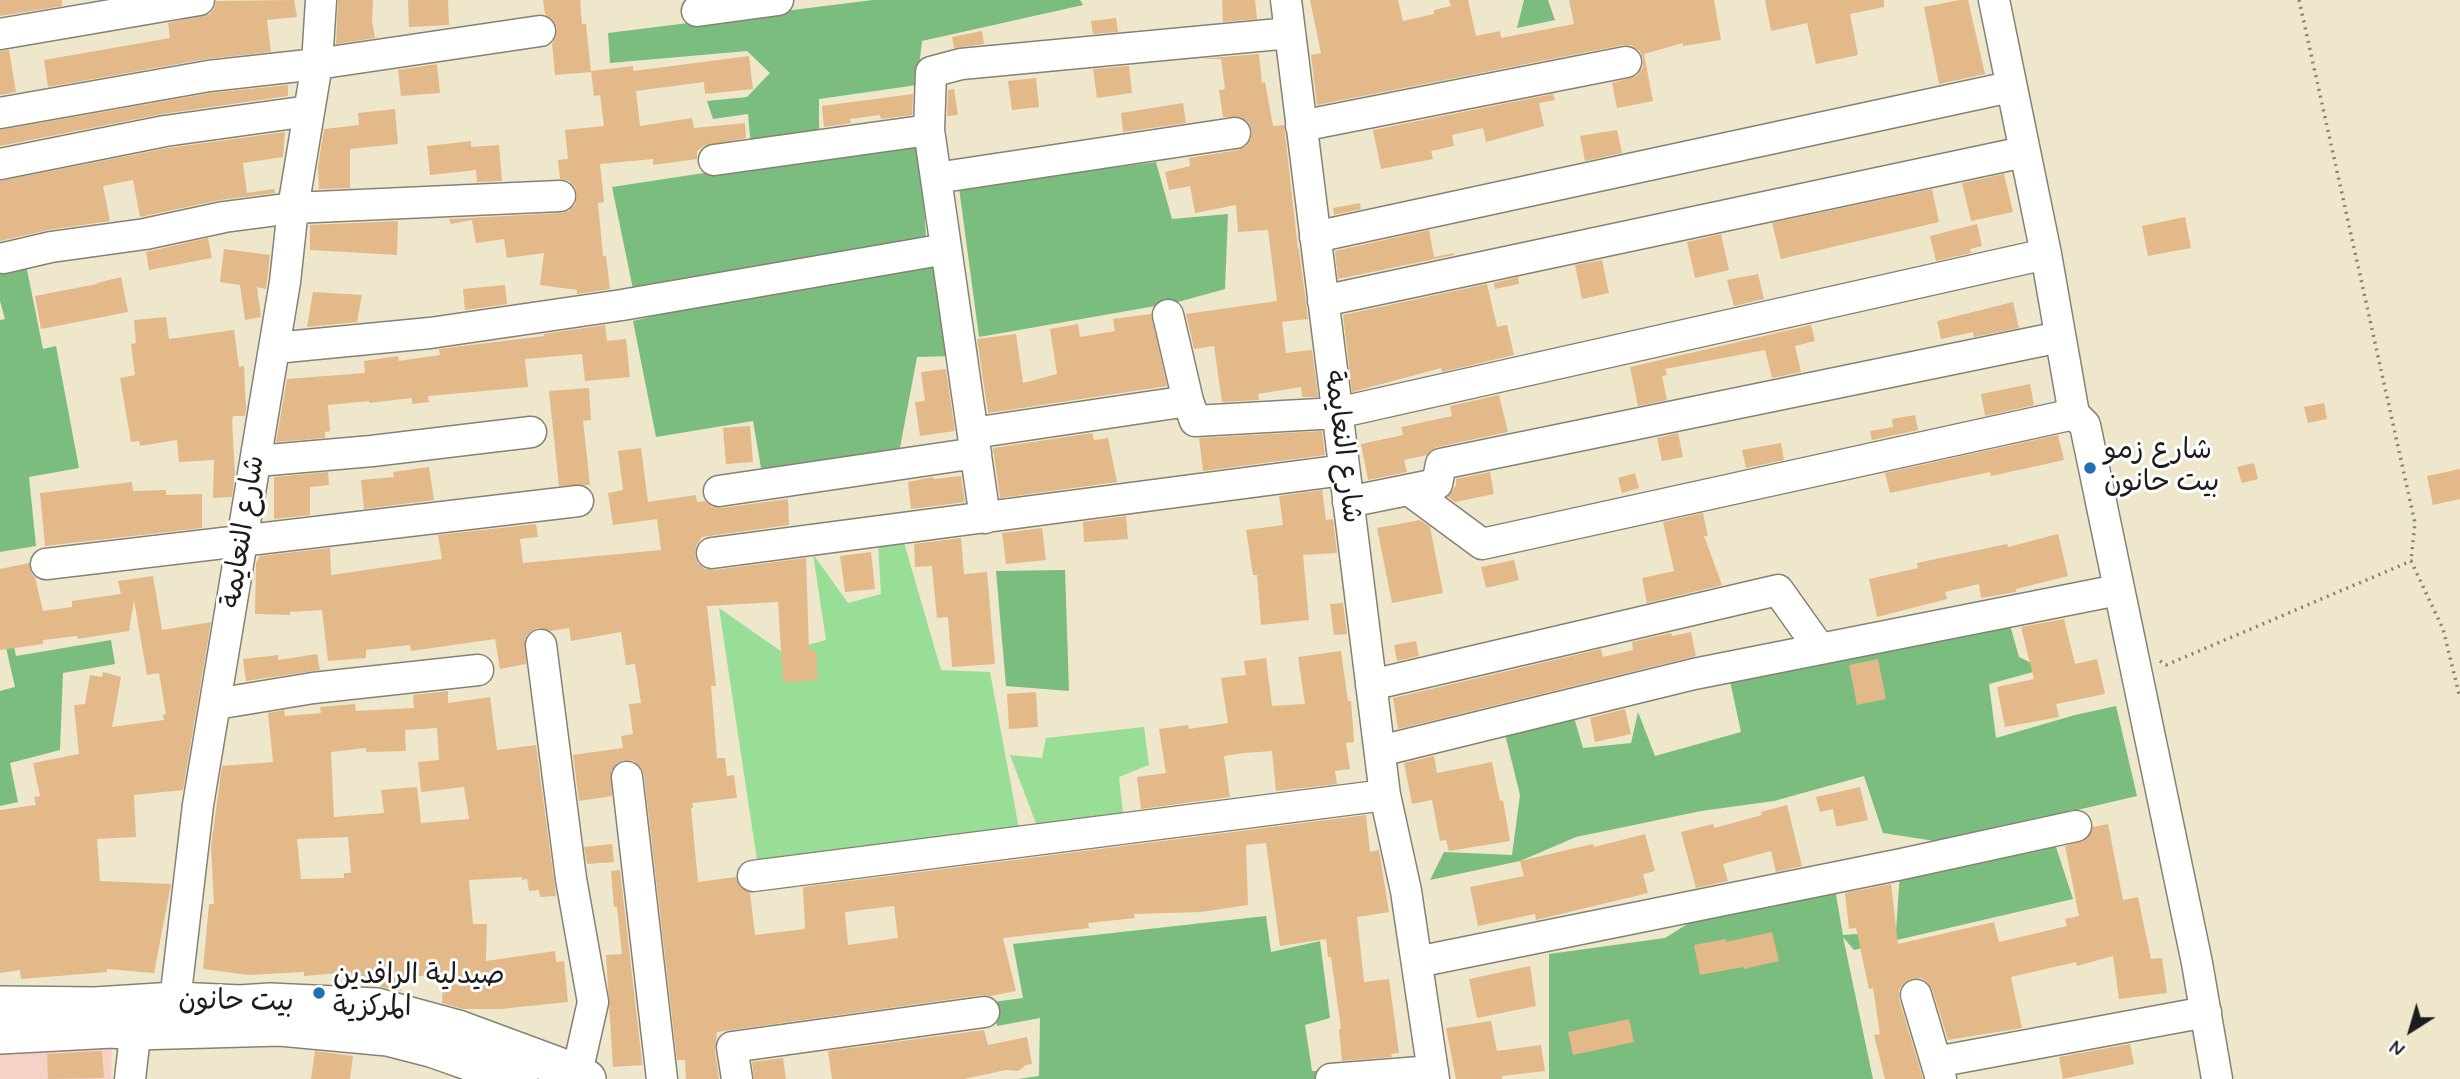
<!DOCTYPE html>
<meta charset="utf-8">
<style>
body{margin:0}
#map{position:relative;width:2460px;height:1079px;overflow:hidden;background:#eee7cb;font-family:Mynerve,sans-serif}
canvas{display:block}
.north{position:absolute;left:2376px;top:995px;width:70px;height:70px;-webkit-text-stroke:5px #fff;paint-order:stroke;rotate:217deg;font-size:19px;font-weight:700;line-height:28px;text-align:center;color:#1c1c1c}
.north::after{content:'';display:block;margin:auto;width:24px;height:32px;background:#1c1c1c;clip-path:polygon(50% 0,100% 100%,50% 72%,0 100%)}
</style>
<div id="map">
<canvas width="2460" height="1079"></canvas>
<div class="north">N</div>
</div>
<script>
const ctx = document.querySelector('canvas').getContext('2d');
ctx.lineJoin = 'round';
function fill(path, color) {
  ctx.fillStyle = color;
  ctx.fill(path, 'evenodd');
}
function shape(rows) {
  const path = new Path2D();
  for (const r of rows) {
    path.moveTo(r[0], r[1]);
    for (let i = 2; i < r.length; i += 2) path.lineTo(r[i], r[i + 1]);
  }
  return path;
}
function strokePath(path, color, width, dash) {
  ctx.strokeStyle = color;
  ctx.lineWidth = width;
  ctx.lineCap = dash ? 'butt' : 'round';
  ctx.setLineDash(dash || []);
  ctx.stroke(path);
}
function label(font, color, halo, rows, align = 'center') {
  ctx.font = font + ' Mynerve,"Playpen Sans Arabic",sans-serif';
  ctx.lineWidth = 6;
  ctx.setLineDash([]);
  ctx.textBaseline = 'middle';
  ctx.strokeStyle = halo;
  ctx.fillStyle = color;
  for (const [text, x, y, turn = 0] of rows) {
    ctx.save();
    ctx.translate(x, y);
    ctx.rotate((+turn || 0) * Math.PI / 180);
    ctx.textAlign = isNaN(turn) ? turn : align;
    if (halo) ctx.strokeText(text, 0, 0);
    ctx.fillText(text, 0, 0);
    ctx.restore();
  }
}
const built = shape([
 [112,1038,111,1079,0,1079,0,1044]
]);
const green = shape([
 [903,539,941,670,990,672,1020,834,758,867,719,608,782,652,826,640,813,554,848,603,881,594,878,542],
 [1144,727,1149,765,1119,777,1123,813,1037,826,1010,755,1042,758,1046,738]
]);
const forest = shape([
 [873,0,1080,0,1083,5,922,41,917,85,819,99,819,136,751,147,748,114,713,119,707,101,747,97,770,73,747,51,610,63,608,33],
 [1524,0,1548,0,1555,20,1517,28],
 [921,140,926,239,634,294,612,187],
 [1156,162,1172,219,1228,214,1225,289,1178,302,979,337,959,188],
 [26,265,43,349,56,346,79,468,29,477,36,546,0,552,0,320,5,319,0,301,0,271],
 [908,266,940,266,953,356,917,357,899,453,762,474,753,421,656,437,633,321,761,290],
 [1065,570,1069,691,1006,686,996,571],
 [7,613,16,656,111,640,115,664,63,673,60,750,10,763,18,802,0,806,0,691,15,687,0,621,0,615],
 [2010,625,2019,657,2044,669,1989,684,1996,738,2075,715,2116,706,2137,796,1941,842,1883,833,1864,776,1774,801,1701,811,1576,837,1520,861,1430,880,1444,852,1512,855,1520,795,1504,730,1572,711,1583,748,1631,743,1638,712,1655,756,1741,732,1730,681],
 [2055,844,2073,899,1854,950,1843,937,1873,1079,1549,1079,1549,954,1665,938,1689,923,1835,889,1843,935,1896,931,1900,873],
 [1266,916,1271,952,1320,941,1330,1018,1305,1025,1312,1071,1380,1070,1381,1079,1018,1079,1039,1076,1040,1018,997,1026,993,1002,1023,998,1013,944]
]);
const building = shape([
 [0,0,62,0,62,6,0,16],
 [294,0,297,17,267,20,271,52,206,59,48,87,44,60,170,38,168,23,210,14,215,7,216,1],
 [338,0,373,0,372,21,375,38,336,44],
 [408,0,448,0,449,25,409,27],
 [543,0,580,0,582,24,586,24,591,72,555,75,552,44,556,37,557,28,553,20,545,14],
 [1222,0,1255,0,1257,19,1223,22],
 [1310,0,1398,0,1403,21,1434,14,1434,10,1451,6,1449,0,1468,0,1476,36,1500,31,1501,38,1574,24,1569,0,1714,0,1721,40,1683,46,1683,43,1644,54,1653,101,1617,108,1612,83,1637,76,1643,67,1643,59,1640,51,1631,45,1623,45,1317,105,1311,55,1321,53],
 [1765,0,1884,0,1884,7,1850,14,1858,55,1816,64,1807,23,1771,31],
 [1959,0,1968,0,1985,74,1939,84,1924,7],
 [1116,18,1118,32,1093,34,1091,21],
 [982,31,984,44,954,48,952,37],
 [9,50,16,92,0,95,0,51],
 [1259,54,1262,83,1265,82,1273,126,1284,125,1298,249,1299,249,1308,319,1282,322,1286,353,1312,350,1318,397,1302,397,1301,387,1258,394,1259,400,1222,402,1214,346,1194,349,1186,314,1277,301,1268,230,1238,232,1236,205,1195,213,1190,186,1169,190,1165,172,1190,166,1189,158,1238,150,1246,146,1251,139,1252,131,1249,123,1241,117,1223,117,1219,90,1225,89,1221,59,1199,59],
 [749,56,753,89,705,94,704,82,636,91,640,126,692,118,694,128,745,123,746,138,704,146,697,151,697,159,653,165,653,159,600,164,604,202,598,203,603,256,606,256,610,289,577,294,577,290,540,285,544,253,507,258,504,239,476,243,472,220,451,224,449,219,561,213,569,211,575,205,577,196,575,187,569,181,560,179,558,160,568,159,565,130,604,126,600,95,594,96,591,71,633,66,633,71],
 [437,64,440,93,401,96,398,70],
 [1129,66,1132,93,1097,98,1093,69],
 [1036,78,1039,107,1012,110,1008,81],
 [288,85,288,96,162,114,0,146,0,130,211,93],
 [954,89,958,115,947,116,948,90],
 [913,94,912,115,881,119,880,115,850,119,851,123,824,127,822,106],
 [1553,94,1555,100,1539,103,1544,126,1486,142,1483,128,1452,135,1454,146,1431,151,1433,159,1381,169,1373,130],
 [1183,103,1186,123,1123,132,1121,113],
 [395,109,398,144,350,149,350,188,319,189,318,167,324,129,359,125,358,113],
 [1617,130,1622,153,1585,161,1580,136],
 [285,132,283,157,243,163,247,193,274,189,275,193,220,200,140,217,133,180,103,186,110,221,48,230,0,241,0,181,168,148],
 [471,141,471,147,499,145,502,181,477,182,476,170,430,175,427,146],
 [2004,174,2013,212,1971,221,1962,183],
 [1932,189,1939,222,1781,259,1772,223],
 [1360,203,1361,209,1334,215,1333,208],
 [2185,217,2191,248,2148,256,2142,226],
 [398,221,397,255,310,250,310,225],
 [1977,224,1982,246,1970,249,1971,253,1936,261,1930,236],
 [1429,230,1434,257,1454,253,1454,255,1338,279,1335,251],
 [1721,234,1729,270,1695,278,1687,242],
 [208,238,212,258,149,270,146,252],
 [224,249,270,255,266,289,257,287,261,317,245,320,240,285,220,282],
 [1602,260,1609,293,1582,299,1575,265],
 [1758,274,1764,299,1734,306,1727,280],
 [121,277,128,312,41,329,35,296,97,284,97,283],
 [1518,277,1519,284,1495,289,1494,283],
 [1487,284,1497,327,1507,325,1514,355,1442,372,1441,368,1352,392,1343,315],
 [505,285,507,304,465,310,463,289],
 [313,292,362,295,357,322,307,327],
 [2013,302,2019,328,1974,337,1973,332,1941,339,1937,321],
 [1151,314,1167,386,988,413,977,339,1016,334,1023,383,1057,374,1050,329,1078,324,1080,337,1115,331,1113,319],
 [166,317,169,339,234,330,239,367,244,366,246,409,245,416,233,416,232,421,235,474,232,497,213,498,214,460,179,462,177,440,140,446,139,441,131,442,120,378,135,375,131,344,136,343,134,320],
 [605,325,607,341,626,339,630,377,585,381,582,354,525,359,528,387,428,396,429,402,412,404,412,398,369,403,369,401,328,405,330,431,325,432,325,438,276,442,287,379,365,373,364,361,398,356,399,361,440,355,439,349,544,336,544,334],
 [1811,325,1815,341,1795,346,1801,372,1772,378,1765,350,1665,369,1667,375,1662,376,1667,400,1638,406,1630,367],
 [946,369,955,431,920,436,915,402,925,401,921,372],
 [2030,384,2034,405,1985,416,1981,394],
 [589,388,591,420,583,421,590,485,559,486,549,391],
 [1499,395,1508,432,1437,447,1427,455,1404,460,1407,472,1368,480,1361,444,1403,435,1401,427,1452,416,1450,406],
 [2324,403,2327,419,2308,423,2304,407],
 [1915,415,1918,430,1872,440,1870,431,1893,427,1892,419],
 [750,426,753,462,726,464,723,428],
 [1322,431,1325,455,1203,471,1199,438],
 [1092,433,1094,440,1108,438,1117,482,1000,498,993,448],
 [1678,433,1683,457,1662,461,1657,438],
 [2058,435,2064,460,1991,476,1990,472,1890,493,1885,473],
 [1781,443,1784,460,1746,468,1742,450],
 [641,448,648,502,696,495,697,502,705,501,712,507,721,508,788,499,789,525,702,537,696,546,695,555,698,563,705,569,714,570,806,558,809,650,816,650,818,680,783,683,778,602,707,606,716,686,711,686,717,758,725,758,727,776,734,775,737,798,692,803,693,808,691,808,698,882,736,877,740,887,750,893,755,935,805,929,803,887,1366,815,1370,852,1379,850,1389,912,1357,917,1364,982,1389,979,1399,1053,1391,1054,1392,1057,1342,1061,1339,1029,1341,1029,1331,957,1328,957,1326,939,1280,946,1266,843,1246,845,1248,905,1201,912,1134,914,1135,918,1088,923,1089,928,1003,938,1016,991,991,996,982,995,717,1032,715,1050,719,1079,686,1079,685,1060,677,1060,644,775,641,767,633,761,624,760,617,763,611,771,612,796,579,801,573,755,623,748,621,736,633,734,629,704,641,703,635,664,626,665,621,632,571,641,569,628,550,631,538,628,530,632,525,639,526,664,500,669,495,639,411,651,410,645,366,650,366,658,328,661,322,610,290,612,290,615,255,614,256,563,260,556,330,548,331,575,442,559,438,535,536,524,538,537,520,539,523,563,661,550,657,519,613,525,608,493,623,490,618,451],
 [894,906,898,938,848,945,845,912],
 [2254,463,2258,479,2242,483,2237,467],
 [429,467,434,500,364,509,361,480,394,477,393,472],
 [2460,469,2460,499,2433,505,2427,476],
 [328,472,329,485,310,487,310,515,274,519,274,477],
 [1490,472,1494,494,1455,502,1448,497,1456,485,1456,479],
 [1635,473,1639,488,1622,493,1618,478],
 [961,476,965,502,911,509,908,482,933,477,934,479],
 [132,482,133,491,166,490,166,495,202,494,202,528,45,546,40,493],
 [1322,490,1326,520,1333,519,1337,553,1303,555,1309,620,1261,625,1257,575,1253,575,1246,530,1283,525,1279,496],
 [1703,513,1708,536,1704,536,1722,585,1647,603,1642,578,1674,571,1663,522],
 [1126,516,1128,539,1084,542,1083,522],
 [1420,520,1430,527,1443,593,1392,603,1377,528],
 [1042,528,1046,560,1006,564,1002,533],
 [2058,534,2068,576,2016,589,2016,592,1981,598,1979,584,1945,592,1947,599,1877,617,1869,579,1918,568,1917,563,2007,544,2008,547],
 [961,538,964,574,987,572,995,664,952,667,948,617,937,618,932,566,915,567,914,544],
 [871,552,875,589,845,592,840,556],
 [1514,560,1519,580,1486,588,1481,567],
 [29,563,32,574,35,577,43,611,72,607,72,601,121,594,118,581,153,576,162,630,211,622,183,790,134,795,136,837,97,839,100,881,171,884,154,973,107,969,107,972,21,979,20,970,0,973,0,810,36,805,34,797,40,796,33,763,79,754,74,705,85,704,90,675,102,677,103,672,121,677,112,727,164,720,163,715,166,714,159,673,147,675,134,600,129,631,78,639,77,636,43,640,43,644,0,650,0,569],
 [1343,603,1347,634,1334,635,1330,604],
 [2064,619,2075,664,2097,659,2105,694,2056,704,2059,717,2005,727,1997,687,2034,679,2021,627],
 [1691,632,1696,656,1398,729,1393,698,1601,649,1603,657,1633,650,1632,642,1671,633,1672,636],
 [1416,641,1419,656,1397,661,1394,645],
 [1341,651,1348,701,1351,701,1354,742,1346,743,1350,769,1335,771,1337,784,1276,791,1272,751,1243,753,1224,756,1230,797,1141,809,1137,777,1166,773,1159,729,1188,725,1189,729,1228,723,1221,678,1246,675,1244,661,1266,658,1272,706,1305,704,1298,657],
 [317,654,320,670,246,681,243,659,278,655,278,660],
 [1878,659,1886,699,1857,705,1849,665],
 [448,691,448,703,490,697,497,750,536,745,556,896,540,897,539,890,529,891,527,879,522,880,522,877,469,880,473,924,487,924,486,961,555,951,556,962,564,961,568,1002,500,1009,463,1009,442,1003,443,979,440,979,440,974,402,978,401,991,381,987,382,978,352,981,351,972,304,976,304,972,249,975,203,969,209,904,214,904,211,846,222,766,273,762,268,713,284,710,285,716,321,713,320,707,355,704,356,711,414,708,413,695],
 [437,728,439,760,418,762,421,792,464,787,469,819,421,823,417,787,381,790,384,813,334,817,331,752,366,748,366,752,406,751,405,730],
 [348,837,351,873,344,873,344,878,301,879,297,839],
 [1036,692,1038,727,1009,729,1007,694],
 [1625,709,1631,734,1595,742,1590,718],
 [1434,756,1437,773,1492,762,1500,801,1503,800,1510,841,1449,851,1446,840,1440,841,1432,800,1412,804,1404,763],
 [1860,787,1868,820,1840,826,1836,826,1833,809,1820,812,1816,797],
 [1787,805,1802,866,1776,872,1771,851,1723,864,1728,881,1696,888,1681,832,1713,824,1714,828,1762,815,1761,812],
 [2108,824,2123,900,2138,897,2151,959,2162,958,2167,993,2119,999,2113,956,2077,966,2076,962,2011,977,2022,1028,1948,1040,1932,989,1927,982,1921,978,1910,979,1903,984,1899,990,1899,999,1923,1079,1885,1079,1874,1035,1880,1034,1873,988,1869,989,1856,928,1849,929,1845,893,1891,884,1898,944,1994,922,1999,942,2067,926,2065,919,2079,916,2065,846,2087,839,2093,827],
 [1645,834,1655,871,1643,874,1648,893,1536,920,1535,914,1478,926,1470,887,1524,876,1520,861,1593,844,1594,847],
 [612,844,614,862,587,864,584,847],
 [620,870,642,1062,642,1065,613,1067,606,955,622,954,617,907,614,907,611,871],
 [1772,932,1779,961,1744,969,1743,967,1700,975,1694,945,1726,939,1726,942],
 [1530,966,1536,1006,1477,1018,1469,979],
 [1629,1019,1634,1042,1573,1055,1568,1032],
 [1491,1021,1497,1051,1541,1045,1545,1071,1502,1076,1502,1079,1456,1079,1446,1028],
 [984,1030,988,1045,1027,1037,1032,1064,1026,1065,1018,1071,1006,1070,964,1079,832,1079,828,1051],
 [2130,1044,2134,1064,2063,1079,2059,1057],
 [102,1051,104,1078,48,1079,47,1054],
 [315,1051,353,1056,350,1079,311,1079],
 [783,1058,786,1079,754,1079,752,1062]
]);
const path = shape([
 [2299,0,2415,523,2411,561],
 [2160,661,2166,665,2411,561,2443,629,2460,698]
]);
const minor = shape([
 [1286,0,1385,795,1406,891,1434,1079],
 [1994,0,2046,254,2074,414,2085,425,2197,963,2217,1079],
 [697,11,778,0],
 [0,34,199,0],
 [0,113,209,76,317,64,540,31],
 [1301,126,1626,62],
 [714,160,929,130],
 [0,164,165,131,309,111],
 [936,178,1235,133],
 [1315,237,2010,87],
 [4,258,51,247,145,234,224,217,293,208,560,196],
 [1323,301,2024,152],
 [1168,315,1188,401],
 [275,348,430,333,622,305,946,249],
 [973,433,1188,401,1195,421,1337,413,2046,254],
 [257,461,372,451,531,432],
 [1409,490,1482,544,2074,414],
 [719,491,976,453],
 [1348,502,1437,484,1441,464,2060,337],
 [985,518,929,130,931,72,961,64,1290,33],
 [712,553,1344,470],
 [46,564,578,501],
 [541,645,571,879,593,1002,577,1073,579,1079],
 [1371,685,1778,590,1820,649],
 [216,704,313,688,478,670],
 [1380,751,1694,674,2118,590],
 [627,777,662,1079],
 [753,876,1385,795],
 [1417,962,1902,864,2076,826],
 [1916,995,1936,1062],
 [175,1001,198,805,285,282,293,208,317,64,321,0],
 [130,1079,138,1010],
 [737,1079,732,1047,984,1012],
 [1331,1079,1433,1071],
 [1941,1079,1936,1062,2206,1012]
]);
const major = shape([
 [0,1005,95,1006,175,1001,240,1004,270,1002,377,1007,458,1029,577,1073,587,1079],
 [0,1035,112,1029,135,1031,280,1027,388,1037,431,1048,519,1079]
]);
const markers = [
 [2090,468,7,"#1f6fb2"],
 [319,993,7,"#1f6fb2"]
];
const streetNames = [
 ["شارع النعايمة",1341,447,83],
 ["شارع النعايمة",245,532,-81],
 ["بيت حانون",236,1003,1]
];
const poiNames = [
 ["شارع زمو",2104,452],
 ["بيت حانون",2104,484],
 ["صيدلية الرافدين",333,977],
 ["المركزية",333,1009]
];
fill(built, '#f7d1c6');
fill(green, '#99de96');
fill(forest, '#7abd7f');
fill(building, '#e3b98a');
strokePath(minor, '#858274', 33);
strokePath(major, '#858274', 40);
strokePath(path, '#858274', 3.5, [2, 5]);
strokePath(minor, '#fff', 30);
strokePath(major, '#fff', 37);
for (const [x, y, r, color] of markers) {
  const dot = new Path2D();
  dot.arc(x, y, r, 0, 2 * Math.PI);
  ctx.fillStyle = color;
  ctx.fill(dot);
  strokePath(dot, '#fff', 2.5);
}
label('28px', '#1c1c1c', '#fff', streetNames);
label('28px', '#1c1c1c', '#fff', poiNames, 'left');
</script>
